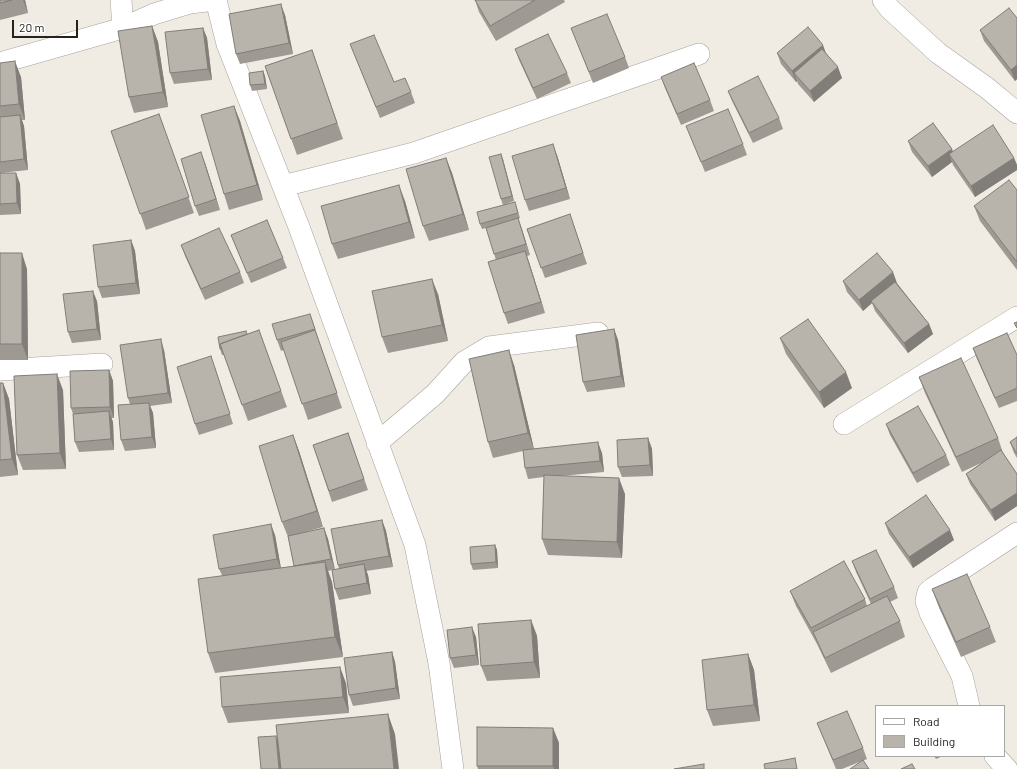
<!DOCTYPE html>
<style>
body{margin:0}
#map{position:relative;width:1017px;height:769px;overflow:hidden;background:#f1ece3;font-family:Barlow,sans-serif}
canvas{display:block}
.legend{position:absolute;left:875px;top:705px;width:130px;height:52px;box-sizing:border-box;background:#fff;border:1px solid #a7a7a5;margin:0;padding:5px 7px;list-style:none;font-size:12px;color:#23221f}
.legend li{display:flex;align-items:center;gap:8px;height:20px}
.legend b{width:20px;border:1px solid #a7a7a5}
.scale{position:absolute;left:12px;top:20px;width:66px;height:18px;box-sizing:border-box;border:2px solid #23221f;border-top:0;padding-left:5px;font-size:12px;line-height:14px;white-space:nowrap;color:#23221f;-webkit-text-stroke:3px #fff;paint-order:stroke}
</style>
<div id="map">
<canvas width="1017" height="769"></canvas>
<ul class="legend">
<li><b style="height:5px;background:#fff"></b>Road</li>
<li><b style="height:11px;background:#b8b3ab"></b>Building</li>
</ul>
<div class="scale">20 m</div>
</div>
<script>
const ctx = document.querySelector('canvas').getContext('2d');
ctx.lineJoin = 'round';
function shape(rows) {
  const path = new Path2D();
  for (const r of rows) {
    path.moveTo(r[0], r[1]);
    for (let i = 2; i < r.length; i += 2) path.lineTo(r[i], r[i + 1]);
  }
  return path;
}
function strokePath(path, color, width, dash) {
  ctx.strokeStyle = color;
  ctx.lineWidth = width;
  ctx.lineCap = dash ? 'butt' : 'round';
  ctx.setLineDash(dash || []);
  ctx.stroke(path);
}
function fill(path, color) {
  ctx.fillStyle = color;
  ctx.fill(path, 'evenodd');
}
const street = shape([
 [121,0,123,28],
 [216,0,227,44,299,227,415,545,439,663,453,769],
 [883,0,890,9,938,53,987,88,1017,113],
 [0,63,123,28,154,14,190,3,215,0],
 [283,186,414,153,699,54],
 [0,370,102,364],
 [844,424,1017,317],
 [377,443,435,394,464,362,489,347,598,333],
 [969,706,962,676,930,613,926,601,928,592,933,588,1017,533],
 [995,756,1007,769]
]);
const wall = shape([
 [0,0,25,0,28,13,0,20],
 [475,0,564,0,565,2,496,41,479,12],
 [285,15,293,54,240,64,236,54],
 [1017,18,1017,79,1015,81,984,41,980,30],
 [152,26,158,42,168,107,134,113,129,97],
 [203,28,207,38,212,80,174,84,170,73],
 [571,28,625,57,629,68,593,83],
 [350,44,394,82,411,92,415,103,380,118],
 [515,49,567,73,571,83,537,99,519,60],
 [312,50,343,139,297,155,265,66],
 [777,53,826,53,842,78,814,102,798,84,797,81,796,82,781,64],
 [0,63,21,77,25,120,22,120,24,126,28,170,0,173],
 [263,71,265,76,267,89,252,91,250,85],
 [661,77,710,100,714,111,681,125,665,88],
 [728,91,779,118,783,129,753,143,732,101],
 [234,106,240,121,263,200,229,210,224,194],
 [159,114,194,213,146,230,111,131],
 [686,126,743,144,747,155,705,172],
 [908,141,953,152,1014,158,1017,165,1017,170,975,197,953,165,952,162,932,177,912,152],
 [501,154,514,201,503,205,501,199],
 [557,155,570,199,529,211,525,200],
 [446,158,452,173,469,230,429,241,423,226],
 [205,163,220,210,199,216,195,206],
 [0,173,16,173,20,184,21,214,0,215],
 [1017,190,1017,270,980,221,974,206],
 [405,201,415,238,338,259,332,244],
 [515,202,520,218,518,219,530,255,527,256,545,313,508,324,504,313,496,260,486,228,482,229,480,224],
 [570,214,587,264,545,278,527,229],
 [231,235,283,258,287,268,251,283],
 [131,240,135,251,140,294,102,298,98,287],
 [181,245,240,272,244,283,205,300,185,256],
 [0,253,27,269,28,360,0,360],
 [843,281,897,283,929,324,933,334,908,353,875,311,872,303,863,311,847,292],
 [438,294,448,341,388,353,382,337],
 [97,301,101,340,72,343,68,332],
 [310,314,342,408,308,420,284,350,281,351,277,340],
 [614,329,618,340,625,387,587,392,583,382],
 [259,330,287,407,248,421,224,355,222,355,220,349,247,334],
 [780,338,852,388,824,408,786,354],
 [973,348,1017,355,1017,401,999,408,977,359],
 [164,350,172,403,150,406,153,413,156,448,125,451,121,440,130,404,128,398],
 [514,365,534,449,602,453,604,472,561,476,625,494,622,558,548,555,542,539,544,477,528,479,525,468,523,451,493,458,488,442],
 [215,367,233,424,199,435,195,424],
 [109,370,113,381,114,418,111,418,113,422,114,450,79,452,75,442,73,414,71,408],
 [919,377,998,438,1003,453,1017,474,1017,506,995,521,970,484,966,474,981,463,962,472,925,393],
 [0,383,3,383,9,399,18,475,0,477],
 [63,390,66,469,23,470,17,455],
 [886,424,946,455,950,465,917,483,890,435],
 [348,433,368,490,332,502,313,445],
 [293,435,299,451,323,527,305,532,324,528,328,539,335,570,339,569,338,565,382,520,386,531,393,567,366,571,368,575,371,594,339,600,335,589,332,570,328,571,332,582,343,657,215,673,208,653,222,575,219,569,275,535,281,568,294,566,288,537,282,522],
 [1017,437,1017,458,1014,453,1010,442],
 [648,438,652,449,653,476,622,477,618,467],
 [885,523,954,540,913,568,889,534],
 [495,545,497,550,498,568,473,570,471,564],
 [852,561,894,587,898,598,890,602,900,621,905,637,831,673,817,644,796,606,790,591,865,599,867,606,871,604,856,572],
 [932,589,990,627,996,642,961,657,938,605],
 [531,620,537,636,540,678,487,681,481,666],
 [476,637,479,665,454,668,450,658],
 [392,652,395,662,400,699,353,706,349,695],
 [748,654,754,670,760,721,713,726,707,710],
 [346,683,349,713,228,723,222,707],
 [817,723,863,748,867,759,842,769,836,769],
 [553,728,559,743,559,769,478,769,477,766],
 [934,756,943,756,936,759]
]);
const shadedWall = shape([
 [23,0,25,0,28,13],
 [281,4,285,15,293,54,289,43],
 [152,26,158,42,168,107,163,92],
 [203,28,207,38,212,80,208,69],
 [823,45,827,56,794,73,797,81,796,82,792,71],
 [15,61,21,77,25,120,19,104],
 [1017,65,1017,79,1015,81,1011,70],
 [838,67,842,78,814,102,810,91],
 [263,71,265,76,267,89,265,84],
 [234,106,240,121,263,200,257,185],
 [20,115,24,126,28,170,24,159],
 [553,144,557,155,570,199,566,188],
 [952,149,956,159,949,154,952,162,932,177,928,166],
 [201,152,205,163,220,210,216,199],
 [501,154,503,159,514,201,512,196],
 [446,158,452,173,469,230,463,214],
 [1014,158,1017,165,1017,170,975,197,971,186],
 [16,173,20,184,21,214,17,203],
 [399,185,405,201,415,238,409,222],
 [518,218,522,229,530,255,526,244],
 [131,240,135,251,140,294,136,283],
 [525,251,529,262,545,313,541,302],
 [22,253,27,269,28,360,22,344],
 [893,272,897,283,871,301,872,303,863,311,859,300],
 [432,279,438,294,448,341,442,325],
 [93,291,97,301,101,340,97,329],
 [929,324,933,334,908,353,904,343],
 [614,329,618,340,625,387,621,376],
 [161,339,164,350,172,403,168,393],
 [509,350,514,365,534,449,528,433],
 [109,370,113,381,114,418,110,407],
 [846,372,852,388,824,408,819,392],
 [57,374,63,390,66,469,60,453],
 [3,383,9,399,18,475,12,459],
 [149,403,153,413,156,448,152,437],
 [109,411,113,422,114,450,111,439],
 [293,435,299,451,323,527,317,511],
 [648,438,652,449,653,476,650,465],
 [598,442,602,453,604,472,600,461],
 [619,478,625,494,622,558,617,542],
 [1017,493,1017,506,995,521,991,510],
 [382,520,386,531,393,567,389,556],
 [271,524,275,535,281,569,277,559],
 [324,528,328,539,335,570,331,559],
 [950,530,954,540,913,568,909,557],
 [495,545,497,550,498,568,496,562],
 [325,562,332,582,343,657,335,637],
 [364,564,368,575,371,594,367,583],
 [531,620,537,636,540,678,534,662],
 [472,627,476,637,479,665,476,655],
 [392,652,395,662,400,699,396,688],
 [748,654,754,670,760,721,754,705],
 [340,667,346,683,349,713,343,697],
 [388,714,395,734,399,769,394,769],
 [553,728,559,743,559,769,554,769,553,766],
 [276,736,280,746,282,769,279,769]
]);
const building = shape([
 [0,0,12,0,0,3,0,0],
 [475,0,535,0,490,26,475,0],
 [281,4,289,43,236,54,229,14,281,4],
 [1009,8,1017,18,1017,65,1011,70,980,30,1009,8],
 [607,14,625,57,589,72,571,28,607,14],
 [152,26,163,92,129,97,118,31,152,26],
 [808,27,823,45,792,71,777,53,808,27],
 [203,28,208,69,170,73,165,32,203,28],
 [548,34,567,73,533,88,515,49,548,34],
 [374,35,394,82,405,78,411,92,376,107,350,44,374,35],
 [822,49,838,67,810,91,794,73,822,49],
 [312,50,337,123,291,139,265,66,312,50],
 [15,61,19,104,0,106,0,63,15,61],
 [694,63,710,100,677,114,661,77,694,63],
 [263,71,265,84,250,85,249,73,263,71],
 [758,76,779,118,749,133,728,91,758,76],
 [234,106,257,185,224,194,201,115,234,106],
 [728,109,743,144,701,162,686,126,728,109],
 [159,114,189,197,140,214,111,131,159,114],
 [20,115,24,159,0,162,0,117,20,115],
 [933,123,952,149,928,166,908,141,933,123],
 [993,125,1014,158,971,186,949,154,993,125],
 [553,144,566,188,525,200,512,156,553,144],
 [201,152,216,199,195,206,181,159,201,152],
 [501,154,512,196,501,199,489,157,501,154],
 [446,158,463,214,423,226,406,169,446,158],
 [0,173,16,173,17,203,0,204,0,173],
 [1009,180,1017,190,1017,262,974,206,1009,180],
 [399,185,409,222,332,244,321,206,399,185],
 [515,202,518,213,480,224,477,212,515,202],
 [570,214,583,253,541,268,527,229,570,214],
 [518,218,526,244,494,254,486,228,518,218],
 [267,220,283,258,247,273,231,235,267,220],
 [219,228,240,272,201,289,181,245,219,228],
 [131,240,136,283,98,287,93,245,131,240],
 [525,251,541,302,504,313,488,262,525,251],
 [0,253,22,253,22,344,0,344,0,253],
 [877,253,893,272,859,300,843,281,877,253],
 [432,279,442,325,382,337,372,291,432,279],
 [895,282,929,324,904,343,871,301,895,282],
 [93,291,97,329,68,332,63,294,93,291],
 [310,314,315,329,277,340,272,324,310,314],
 [808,319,846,372,819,392,780,338,808,319],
 [1017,322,1017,328,1014,323,1017,322],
 [614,329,621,376,583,382,576,335,614,329],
 [259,330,281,391,242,405,220,344,259,330],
 [315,330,337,393,302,404,281,342,315,330],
 [246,331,247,334,220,344,222,349,220,349,218,337,246,331],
 [1007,333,1017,355,1017,388,995,398,973,348,1007,333],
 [161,339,168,393,128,398,120,345,161,339],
 [509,350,528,433,488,442,469,359,509,350],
 [211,356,230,414,195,424,177,367,211,356],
 [961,358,998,438,956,457,919,377,961,358],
 [109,370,110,407,71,408,70,371,109,370],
 [57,374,60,453,17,455,14,376,57,374],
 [0,383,3,383,12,459,0,460,0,383],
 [149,403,152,437,121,440,118,405,149,403],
 [918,406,946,455,913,473,886,424,918,406],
 [109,411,111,439,75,442,73,414,109,411],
 [348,433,364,479,329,491,313,445,348,433],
 [293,435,317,511,282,522,259,446,293,435],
 [1017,437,1017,454,1010,442,1017,437],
 [648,438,650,465,618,467,617,440,648,438],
 [598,442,600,461,525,468,523,450,598,442],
 [1001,450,1017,474,1017,493,991,510,966,474,1001,450],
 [544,475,619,478,617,542,542,539,544,475],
 [926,495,950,530,909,557,885,523,926,495],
 [382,520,389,556,338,565,331,529,382,520],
 [271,524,277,559,219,569,213,535,271,524],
 [324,528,331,559,294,566,288,536,324,528],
 [495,545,496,562,471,564,470,547,495,545],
 [876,550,894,587,870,599,852,561,876,550],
 [844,561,865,599,811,628,790,591,844,561],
 [325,562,335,637,208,653,198,579,325,562],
 [364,564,367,583,335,589,332,570,364,564],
 [967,574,990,627,956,642,932,589,967,574],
 [887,596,900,621,825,658,813,632,887,596],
 [531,620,534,662,481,666,478,624,531,620],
 [472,627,476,655,450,658,447,630,472,627],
 [392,652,396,688,349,695,344,658,392,652],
 [748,654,754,705,707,710,702,660,748,654],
 [340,667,343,697,222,707,220,677,340,667],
 [847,711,863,748,833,760,817,723,847,711],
 [388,714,394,769,281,769,276,725,388,714],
 [477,727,553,728,553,766,477,766,477,727],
 [276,736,279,769,261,769,258,737,276,736],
 [795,758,797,769,765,769,764,764,795,758],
 [863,760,869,769,850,769,863,760],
 [704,764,704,769,674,769,704,764],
 [912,764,915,769,901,769,912,764]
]);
strokePath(street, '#a7a29a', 22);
strokePath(street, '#fff', 21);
fill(wall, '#9e9a93');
fill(shadedWall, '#817d78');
fill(building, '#b8b3ab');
strokePath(building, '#817d78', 1);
</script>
